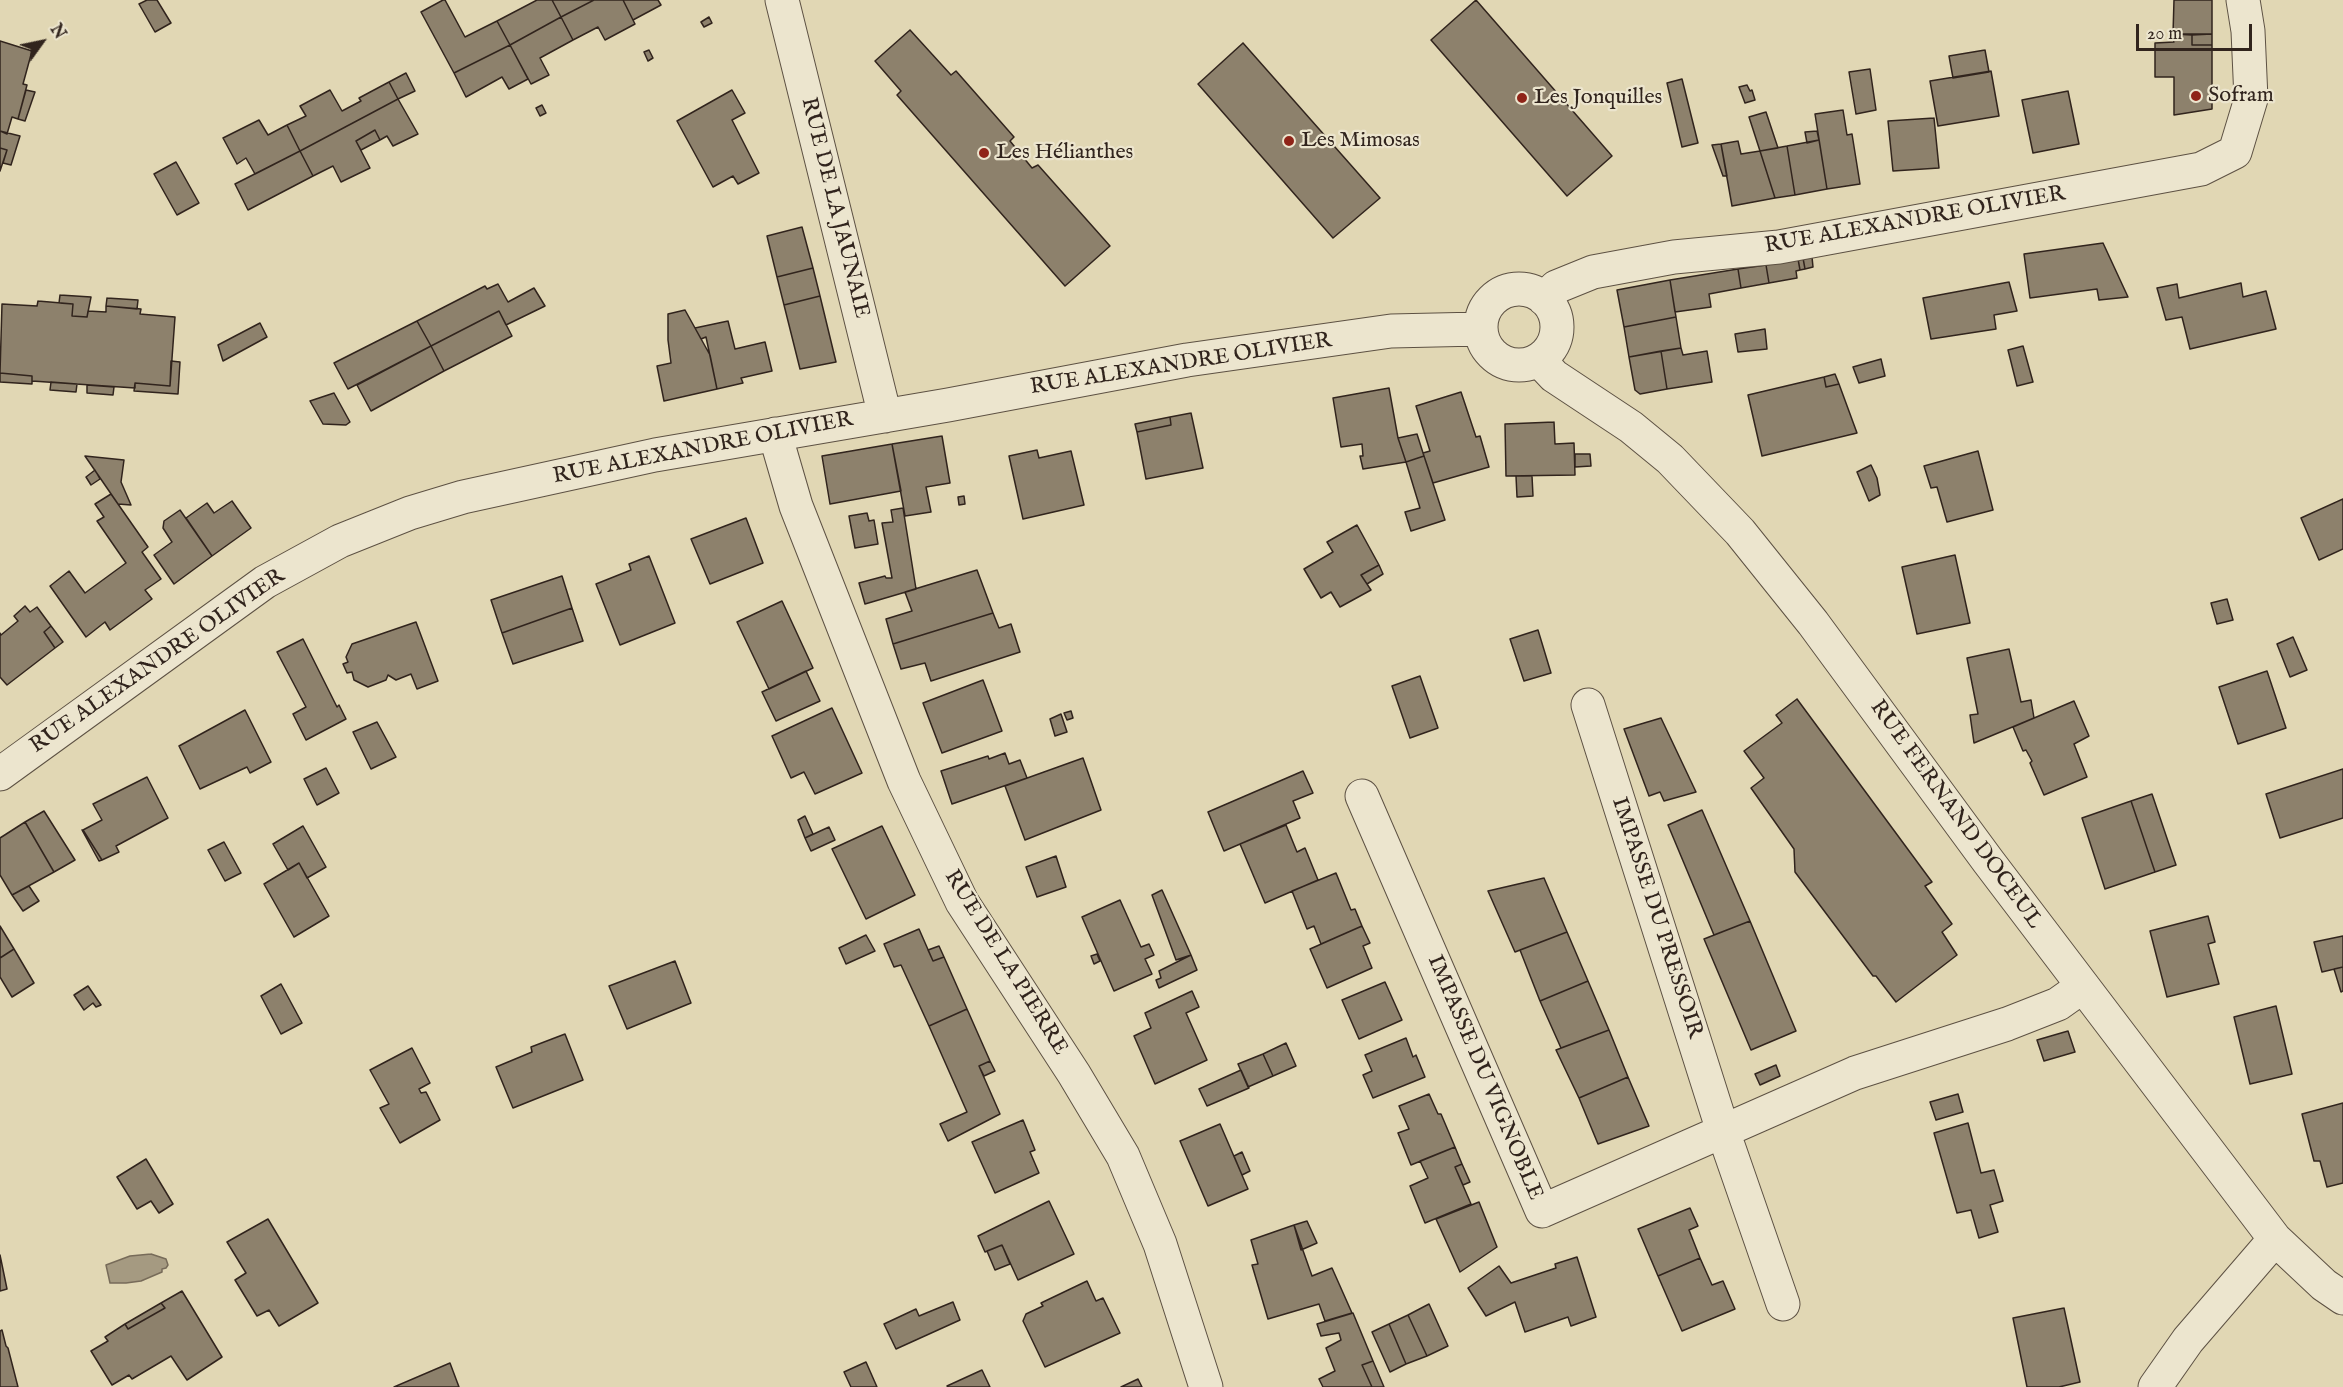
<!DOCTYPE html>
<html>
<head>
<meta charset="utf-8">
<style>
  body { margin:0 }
  #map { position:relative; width:2343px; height:1387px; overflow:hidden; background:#e1d7b4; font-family:"IM FELL English",serif }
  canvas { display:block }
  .north { position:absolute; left:12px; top:12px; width:60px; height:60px; -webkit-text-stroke:4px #ece5ce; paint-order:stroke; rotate:57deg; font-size:16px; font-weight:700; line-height:24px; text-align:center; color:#31241d }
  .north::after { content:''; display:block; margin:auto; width:21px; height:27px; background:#31241d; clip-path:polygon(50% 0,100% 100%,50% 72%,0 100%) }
  .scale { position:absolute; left:2136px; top:24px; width:116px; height:27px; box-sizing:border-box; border:3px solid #31241d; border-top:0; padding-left:8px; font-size:18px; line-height:21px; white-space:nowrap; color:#31241d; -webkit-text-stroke:4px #ece5ce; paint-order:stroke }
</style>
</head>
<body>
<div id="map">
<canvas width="2343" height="1387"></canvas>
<div class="north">N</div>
<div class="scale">20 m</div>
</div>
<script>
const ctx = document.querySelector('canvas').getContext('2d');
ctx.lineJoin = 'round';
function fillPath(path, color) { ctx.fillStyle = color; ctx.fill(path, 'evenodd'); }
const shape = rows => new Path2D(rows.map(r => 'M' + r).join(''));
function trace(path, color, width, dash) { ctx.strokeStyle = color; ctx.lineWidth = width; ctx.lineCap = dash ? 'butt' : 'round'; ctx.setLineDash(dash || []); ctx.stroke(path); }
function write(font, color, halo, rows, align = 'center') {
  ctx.font = font + ' "IM FELL English",serif'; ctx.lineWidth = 4.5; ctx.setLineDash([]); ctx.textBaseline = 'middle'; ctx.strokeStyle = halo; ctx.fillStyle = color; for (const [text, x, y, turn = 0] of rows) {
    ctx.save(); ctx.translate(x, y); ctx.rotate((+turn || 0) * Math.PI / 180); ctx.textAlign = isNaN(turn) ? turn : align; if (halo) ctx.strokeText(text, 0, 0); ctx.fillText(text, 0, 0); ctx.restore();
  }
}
const water = shape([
  [151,1254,166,1259,168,1265,166,1268,162,1269,162,1272,141,1281,126,1283,110,1283,106,1265,130,1256,151,1254]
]);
fillPath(water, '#a59a81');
trace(water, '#776b59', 1.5);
const building = shape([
  [147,0,157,0,171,23,155,32,139,4,147,0],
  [443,0,445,0,465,37,497,21,510,45,454,73,421,12,443,0],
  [537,0,552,0,561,17,510,45,497,21,537,0],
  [552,0,594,0,561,17,552,0],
  [594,0,623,0,635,24,605,40,598,27,573,40,561,17,594,0],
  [623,0,658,0,661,5,633,20,623,0],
  [1476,0,1612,156,1567,196,1431,40,1476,0],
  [2174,0,2212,0,2212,34,2173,34,2174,0],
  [561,17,573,40,540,58,549,75,531,84,510,45,561,17],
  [709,17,712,23,704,27,701,22,709,17],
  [910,30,951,75,956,71,1014,137,1010,141,1032,168,1038,165,1110,246,1065,286,897,95,901,91,875,61,910,30],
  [2173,34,2192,35,2192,45,2212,45,2212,109,2174,115,2174,77,2155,77,2155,43,2174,42,2173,34],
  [2212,34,2212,45,2192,45,2192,35,2212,34],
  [0,41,32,51,23,84,27,85,18,119,12,117,7,134,0,131,0,41],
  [1243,43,1380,198,1333,238,1198,84,1243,43],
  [510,45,528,79,509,89,502,77,466,97,454,73,510,45],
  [649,50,653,58,648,61,644,52,649,50],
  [1985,50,1989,72,1953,78,1949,56,1985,50],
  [1870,69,1876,110,1856,114,1849,72,1870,69],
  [1991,71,1999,116,1938,126,1930,81,1991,71],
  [406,73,415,91,398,99,389,82,406,73],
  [1682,79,1698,143,1682,147,1667,83,1682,79],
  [389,82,398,99,300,151,287,125,306,116,300,106,330,90,342,111,361,101,359,98,389,82],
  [1747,85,1750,91,1752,90,1755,100,1745,103,1739,87,1747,85],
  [26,90,35,92,25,121,18,119,26,90],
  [732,90,745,113,732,120,759,173,738,184,733,176,713,187,677,121,732,90],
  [2068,91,2079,144,2033,153,2022,100,2068,91],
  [398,99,418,134,393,146,387,136,380,140,375,130,356,141,370,168,341,182,333,166,313,176,300,151,398,99],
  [542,105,546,113,540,116,536,108,542,105],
  [1843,110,1847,135,1852,134,1860,184,1827,189,1815,114,1843,110],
  [1766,112,1778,148,1760,151,1749,117,1766,112],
  [1934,118,1939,168,1893,171,1888,121,1934,118],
  [259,120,268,135,287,125,300,151,255,174,246,158,237,164,223,138,259,120],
  [375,130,380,140,361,150,356,141,375,130],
  [0,131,20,136,11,165,3,163,7,150,0,148,0,131],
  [1817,131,1819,140,1807,143,1805,132,1817,131],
  [1819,140,1827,189,1795,195,1787,146,1819,140],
  [1738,141,1741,154,1760,151,1775,198,1732,206,1721,144,1738,141],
  [1721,144,1727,176,1723,176,1712,145,1721,144],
  [1787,146,1795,195,1775,198,1760,151,1787,146],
  [0,148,7,150,0,171,0,148],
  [300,151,313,176,248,210,235,184,300,151],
  [176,162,199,203,177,215,154,174,176,162],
  [802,227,813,268,777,277,767,236,802,227],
  [2103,243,2128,297,2099,300,2097,289,2030,298,2024,254,2103,243],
  [1812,257,1813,267,1805,269,1803,258,1812,257],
  [1803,258,1805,269,1800,270,1798,259,1803,258],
  [1798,259,1800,270,1796,271,1797,278,1769,283,1766,265,1798,259],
  [1766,265,1769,283,1741,288,1738,269,1766,265],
  [813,268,820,296,784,305,777,277,813,268],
  [1738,269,1741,288,1709,294,1711,307,1675,312,1670,280,1738,269],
  [1670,280,1676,317,1624,327,1617,290,1670,280],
  [2009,282,2017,311,1994,315,1996,329,1931,339,1923,298,2009,282],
  [2241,283,2243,297,2266,291,2276,329,2190,349,2182,317,2166,320,2157,288,2177,284,2179,298,2241,283],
  [498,284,508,302,534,288,545,306,506,325,499,311,431,346,417,321,485,286,487,289,498,284],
  [60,295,91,297,87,317,72,316,73,304,59,303,60,295],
  [820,296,836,362,800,369,784,305,820,296],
  [107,298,138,300,137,309,106,306,107,298],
  [38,301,73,304,72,316,87,317,88,311,106,312,106,306,141,309,140,314,175,317,170,386,135,383,135,388,32,381,32,376,0,373,2,304,37,306,38,301],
  [685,310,710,355,717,389,664,401,657,366,671,363,668,340,668,314,685,310],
  [499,311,512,336,444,371,431,346,499,311],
  [1676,317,1681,348,1629,357,1624,327,1676,317],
  [417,321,431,346,348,389,334,363,417,321],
  [728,321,735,349,765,342,772,371,741,378,743,383,717,389,706,337,701,339,695,328,728,321],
  [260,323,267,337,223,361,218,345,260,323],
  [1765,329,1767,349,1738,352,1735,334,1765,329],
  [431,346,444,371,371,411,357,385,431,346],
  [2023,346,2033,382,2017,386,2008,350,2023,346],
  [1681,348,1683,355,1707,351,1712,382,1667,389,1661,351,1681,348],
  [1661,351,1667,389,1640,394,1635,390,1629,357,1661,351],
  [1881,359,1885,376,1859,383,1853,367,1881,359],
  [171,361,180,362,178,394,134,391,135,383,170,386,171,361],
  [0,373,32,376,32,384,0,382,0,373],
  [1835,374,1839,384,1826,387,1824,377,1835,374],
  [1824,377,1826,387,1839,384,1857,433,1762,456,1748,395,1824,377],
  [51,382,77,384,76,392,50,390,51,382],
  [87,385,114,387,113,395,87,393,87,385],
  [1389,388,1398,438,1406,462,1363,469,1360,456,1363,456,1362,444,1341,447,1333,398,1389,388],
  [1461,392,1476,437,1480,436,1489,467,1433,483,1423,453,1430,451,1416,406,1461,392],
  [334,393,350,422,346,425,323,424,310,401,334,393],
  [1191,413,1203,468,1146,479,1137,432,1171,425,1170,417,1191,413],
  [1170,417,1171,425,1137,432,1135,424,1170,417],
  [1554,422,1555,444,1574,443,1575,475,1506,476,1505,424,1554,422],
  [1417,434,1424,456,1406,462,1398,438,1417,434],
  [942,436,950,483,926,487,931,512,905,516,892,444,942,436],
  [892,444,901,491,830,504,822,456,892,444],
  [1037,450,1039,458,1071,451,1084,505,1023,519,1009,456,1037,450],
  [1978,451,1993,510,1947,522,1937,487,1931,488,1924,466,1978,451],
  [1575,454,1590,454,1591,466,1575,467,1575,454],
  [85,456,124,460,121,482,131,505,118,504,85,456],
  [1424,456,1445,520,1411,531,1405,512,1420,508,1406,462,1424,456],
  [1871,465,1877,478,1880,495,1869,501,1857,472,1871,465],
  [95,470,100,479,91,485,86,477,95,470],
  [1516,476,1532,476,1533,496,1517,497,1516,476],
  [111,494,148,547,142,552,161,579,145,590,152,599,110,630,105,622,86,637,50,586,69,571,85,593,126,563,97,521,104,517,95,504,111,494],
  [964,496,965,504,959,505,958,497,964,496],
  [2343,499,2343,549,2319,560,2301,518,2343,499],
  [232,501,251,528,212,556,186,518,207,503,214,513,232,501],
  [903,508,916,589,865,604,859,583,885,576,886,578,892,578,882,523,893,522,891,510,903,508],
  [180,510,212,556,174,584,154,555,172,542,163,528,164,521,180,510],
  [867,513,869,521,874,520,878,544,855,548,849,516,867,513],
  [746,518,763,563,710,584,691,539,746,518],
  [1357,525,1379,565,1361,575,1371,590,1340,607,1331,592,1321,598,1304,569,1333,552,1327,542,1357,525],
  [1955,555,1970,623,1917,634,1902,567,1955,555],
  [649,556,675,623,620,645,596,584,631,570,629,564,649,556],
  [1379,565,1383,574,1367,584,1361,575,1379,565],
  [977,570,993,613,893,644,886,619,912,611,905,592,977,570],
  [562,576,572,608,502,633,491,600,562,576],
  [2227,599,2233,620,2217,624,2211,603,2227,599],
  [782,601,813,668,769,689,737,622,782,601],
  [25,606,30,612,37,607,51,626,44,632,55,648,7,685,0,677,0,633,1,635,18,621,14,616,25,606],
  [572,608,583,641,513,664,502,633,572,608],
  [993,613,999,628,1011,624,1020,652,931,681,925,663,901,669,893,644,993,613],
  [416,622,438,681,417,689,411,674,396,680,388,675,386,680,368,687,354,680,352,672,347,673,343,664,348,662,346,657,352,644,416,622],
  [51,626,63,642,55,648,44,632,51,626],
  [1538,630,1551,673,1524,681,1510,639,1538,630],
  [2293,637,2307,670,2290,677,2277,644,2293,637],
  [303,639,337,707,339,705,346,719,306,740,293,714,306,707,277,652,303,639],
  [2009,649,2021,702,2031,700,2034,718,1974,743,1970,715,1978,714,1967,658,2009,649],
  [806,671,820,701,776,721,762,692,806,671],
  [2267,671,2286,728,2238,744,2219,687,2267,671],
  [1420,676,1438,728,1410,738,1392,686,1420,676],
  [983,680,1002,731,942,753,923,703,983,680],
  [1797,699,1932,882,1925,886,1952,924,1942,932,1957,955,1896,1002,1876,976,1873,976,1795,872,1794,849,1751,788,1764,778,1744,751,1782,723,1776,715,1797,699],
  [2074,701,2089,736,2074,744,2087,777,2044,795,2030,763,2032,761,2026,750,2023,751,2013,727,2074,701],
  [832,708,862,773,815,794,804,772,791,778,772,736,832,708],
  [245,710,271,762,250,773,247,767,200,789,179,746,245,710],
  [1071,711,1073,718,1067,720,1064,713,1071,711],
  [1061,714,1067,732,1055,736,1050,719,1061,714],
  [1661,718,1696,792,1664,801,1660,792,1649,796,1624,729,1661,718],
  [377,722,396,757,371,769,353,732,377,722],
  [1005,753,1009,764,1020,760,1027,778,952,804,941,771,988,756,989,759,1005,753],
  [1083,758,1101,810,1025,840,1005,786,1083,758],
  [326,768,339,793,317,805,304,779,326,768],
  [2343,769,2343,818,2280,838,2266,794,2343,769],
  [1303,771,1313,793,1293,801,1300,818,1224,851,1208,812,1303,771],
  [147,777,168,818,116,846,119,852,102,860,83,830,102,820,93,804,147,777],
  [2152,794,2176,865,2155,872,2131,801,2152,794],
  [2131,801,2155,872,2105,889,2082,818,2131,801],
  [1702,810,1750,921,1714,935,1668,825,1702,810],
  [44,811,75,860,54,872,25,822,44,811],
  [805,816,813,834,805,838,798,820,805,816],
  [25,822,54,872,12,895,0,875,0,838,25,822],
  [1286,825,1297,852,1305,848,1318,880,1265,903,1240,844,1286,825],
  [303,826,326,867,307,878,299,863,288,870,273,844,303,826],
  [882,826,915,895,866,919,832,849,882,826],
  [829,827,835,840,811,851,805,838,829,827],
  [82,830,83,830,102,860,99,861,82,830],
  [224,842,241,873,225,881,208,850,224,842],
  [1056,856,1066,887,1037,897,1026,867,1056,856],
  [299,863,329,916,294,937,264,884,299,863],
  [1336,873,1351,910,1355,909,1362,926,1321,944,1314,926,1307,929,1292,891,1336,873],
  [1544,878,1567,932,1515,952,1488,891,1544,878],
  [29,886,39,901,23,911,12,895,29,886],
  [1162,890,1191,955,1176,960,1152,895,1162,890],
  [1120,900,1141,947,1149,944,1154,955,1145,959,1152,974,1114,991,1082,917,1120,900],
  [2208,916,2215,942,2208,944,2219,984,2167,997,2150,931,2208,916],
  [1750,921,1796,1031,1751,1050,1704,939,1750,921],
  [0,926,14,949,0,958,0,926],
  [1362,926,1370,943,1363,946,1372,968,1327,988,1310,949,1362,926],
  [919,929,933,961,944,957,967,1009,929,1026,901,965,894,967,884,944,919,929],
  [1567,932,1588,981,1540,1001,1520,950,1567,932],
  [866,935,875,951,846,964,839,948,866,935],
  [2343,936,2343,967,2322,972,2314,942,2343,936],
  [939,946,944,957,933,961,928,950,939,946],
  [14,949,34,983,12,997,0,977,0,958,14,949],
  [1097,954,1100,961,1094,964,1091,956,1097,954],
  [1191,955,1197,970,1159,988,1156,980,1161,978,1159,971,1191,955],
  [675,961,691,1003,627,1029,609,986,675,961],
  [2343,967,2343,991,2341,992,2334,969,2343,967],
  [1588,981,1609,1030,1561,1048,1540,1001,1588,981],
  [1385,982,1402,1020,1359,1039,1342,1000,1385,982],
  [281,984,302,1023,281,1034,261,996,281,984],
  [88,986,101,1005,96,1007,93,1003,84,1010,74,995,88,986],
  [1192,991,1199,1007,1186,1013,1207,1060,1155,1084,1134,1036,1151,1028,1145,1013,1192,991],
  [2276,1006,2292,1074,2250,1084,2234,1017,2276,1006],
  [967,1009,990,1061,979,1066,1000,1114,948,1141,940,1124,967,1112,929,1026,967,1009],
  [1609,1030,1628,1077,1579,1098,1556,1050,1609,1030],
  [2068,1031,2075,1052,2044,1061,2037,1040,2068,1031],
  [565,1034,583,1080,513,1108,496,1067,532,1052,531,1047,565,1034],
  [1406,1038,1413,1057,1416,1055,1425,1077,1373,1098,1363,1075,1372,1071,1365,1055,1406,1038],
  [1286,1043,1296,1066,1273,1076,1263,1054,1286,1043],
  [412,1048,430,1083,419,1089,421,1093,426,1092,440,1120,400,1143,380,1108,389,1104,370,1070,412,1048],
  [1263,1054,1273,1076,1248,1087,1238,1064,1263,1054],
  [990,1061,995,1071,984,1076,979,1066,990,1061],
  [1776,1065,1780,1076,1760,1085,1755,1074,1776,1065],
  [1241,1070,1249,1088,1207,1106,1199,1089,1241,1070],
  [1628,1077,1649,1126,1598,1144,1579,1098,1628,1077],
  [1429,1094,1438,1114,1441,1114,1455,1147,1411,1165,1398,1133,1409,1129,1399,1106,1429,1094],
  [1958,1094,1963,1112,1936,1120,1930,1102,1958,1094],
  [2343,1103,2343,1183,2327,1187,2320,1161,2314,1161,2302,1114,2343,1103],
  [1023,1120,1035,1150,1030,1152,1039,1173,995,1193,972,1142,1023,1120],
  [1968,1123,1981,1173,1994,1170,2003,1201,1990,1205,1998,1232,1979,1238,1971,1210,1957,1213,1934,1133,1968,1123],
  [1220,1124,1248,1189,1208,1206,1180,1141,1220,1124],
  [1455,1147,1462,1164,1455,1167,1471,1204,1425,1223,1410,1186,1428,1178,1420,1161,1455,1147],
  [1242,1152,1250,1171,1242,1175,1234,1156,1242,1152],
  [146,1159,173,1204,159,1213,151,1201,137,1209,117,1177,146,1159],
  [1462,1164,1470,1182,1463,1185,1455,1167,1462,1164],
  [1049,1201,1074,1254,1018,1280,1002,1245,985,1252,978,1236,1049,1201],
  [1479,1202,1497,1247,1460,1272,1436,1219,1479,1202],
  [1690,1208,1698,1226,1689,1230,1700,1258,1658,1276,1638,1229,1690,1208],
  [268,1219,318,1303,279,1326,269,1310,257,1316,235,1280,246,1273,227,1242,268,1219],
  [1307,1221,1317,1243,1301,1250,1294,1225,1307,1221],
  [1294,1225,1312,1276,1332,1268,1352,1313,1325,1321,1319,1304,1268,1319,1252,1265,1258,1264,1251,1240,1294,1225],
  [1002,1245,1010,1264,995,1270,987,1251,1002,1245],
  [0,1255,7,1289,0,1291,0,1255],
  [1577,1257,1596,1317,1571,1326,1568,1317,1525,1332,1515,1302,1486,1316,1468,1288,1499,1266,1511,1283,1556,1268,1555,1264,1577,1257],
  [1700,1258,1712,1285,1723,1281,1735,1309,1682,1331,1658,1276,1700,1258],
  [1087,1281,1096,1301,1103,1298,1120,1333,1045,1367,1023,1321,1026,1314,1043,1306,1041,1303,1087,1281],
  [182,1291,222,1357,187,1380,171,1356,132,1379,129,1375,112,1385,91,1351,108,1341,105,1337,125,1324,128,1329,165,1308,161,1303,182,1291],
  [953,1302,960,1320,896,1349,884,1324,916,1309,919,1316,953,1302],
  [161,1303,165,1308,128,1329,125,1324,161,1303],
  [1429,1304,1448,1346,1427,1356,1408,1315,1429,1304],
  [2064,1308,2080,1382,2059,1387,2027,1387,2013,1318,2064,1308],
  [1353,1313,1373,1361,1362,1365,1372,1387,1323,1387,1319,1379,1335,1371,1326,1348,1341,1340,1339,1333,1321,1336,1317,1324,1353,1313],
  [1408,1315,1427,1356,1406,1364,1389,1324,1408,1315],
  [1389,1324,1406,1364,1390,1372,1372,1332,1389,1324],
  [2,1330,6,1346,8,1348,18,1387,0,1387,0,1331,2,1330],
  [1373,1361,1384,1387,1372,1387,1362,1365,1373,1361],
  [866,1362,877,1387,851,1387,844,1372,866,1362],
  [450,1363,459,1387,394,1387,450,1363],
  [982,1370,990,1387,948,1387,947,1386,982,1370],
  [1138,1379,1142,1387,1121,1387,1138,1379]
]);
fillPath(building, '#8d816c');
trace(building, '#31241d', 1.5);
const minor = shape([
  [782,0,885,416],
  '1481 327a38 38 0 1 1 76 0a38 38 0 1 1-76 0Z',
  [1544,299,1556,287,1593,272,1674,257,1779,247,2201,169,2235,152,2251,99,2248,31,2243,0],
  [1539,360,1554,376,1631,427,1670,459,1740,532,1813,623,1988,861,2275,1239,2324,1285,2343,1298],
  [775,434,796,506,904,781,962,902,1074,1074,1123,1156,1160,1244,1206,1387],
  [1588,705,1723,1131,1783,1304],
  [0,774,265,582,340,541,410,513,463,497,655,455,948,405,1187,360,1391,331,1480,329],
  [1362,796,1542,1211,1855,1073,2007,1024,2058,1004,2082,987],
  [2155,1387,2188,1340,2275,1239]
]);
trace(minor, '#5d5143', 35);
trace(minor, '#ece5ce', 33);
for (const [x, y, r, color] of [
  [2196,96,6,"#8f2418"],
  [1522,98,6,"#8f2418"],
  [1289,141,6,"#8f2418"],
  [984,153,6,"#8f2418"]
]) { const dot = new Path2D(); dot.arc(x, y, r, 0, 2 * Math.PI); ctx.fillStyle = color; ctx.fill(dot); trace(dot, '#ece5ce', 2); }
write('22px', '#31241d', '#ece5ce', [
  ["Sofram",2208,96],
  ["Les Jonquilles",1534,98],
  ["Les Mimosas",1301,141],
  ["Les Hélianthes",996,153]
], 'left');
write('22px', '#31241d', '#ece5ce', [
  ["RUE DE LA JAUNAIE",834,208,76],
  ["RUE ALEXANDRE OLIVIER",1915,221,-10],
  ["RUE ALEXANDRE OLIVIER",1181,365,-9],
  ["RUE ALEXANDRE OLIVIER",703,449,-11],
  ["RUE ALEXANDRE OLIVIER",158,662,-35],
  ["RUE FERNAND DOCEUL",1955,815,54],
  ["IMPASSE DU PRESSOIR",1656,918,72],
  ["RUE DE LA PIERRE",1005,963,58],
  ["IMPASSE DU VIGNOBLE",1484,1078,67]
]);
</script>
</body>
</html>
